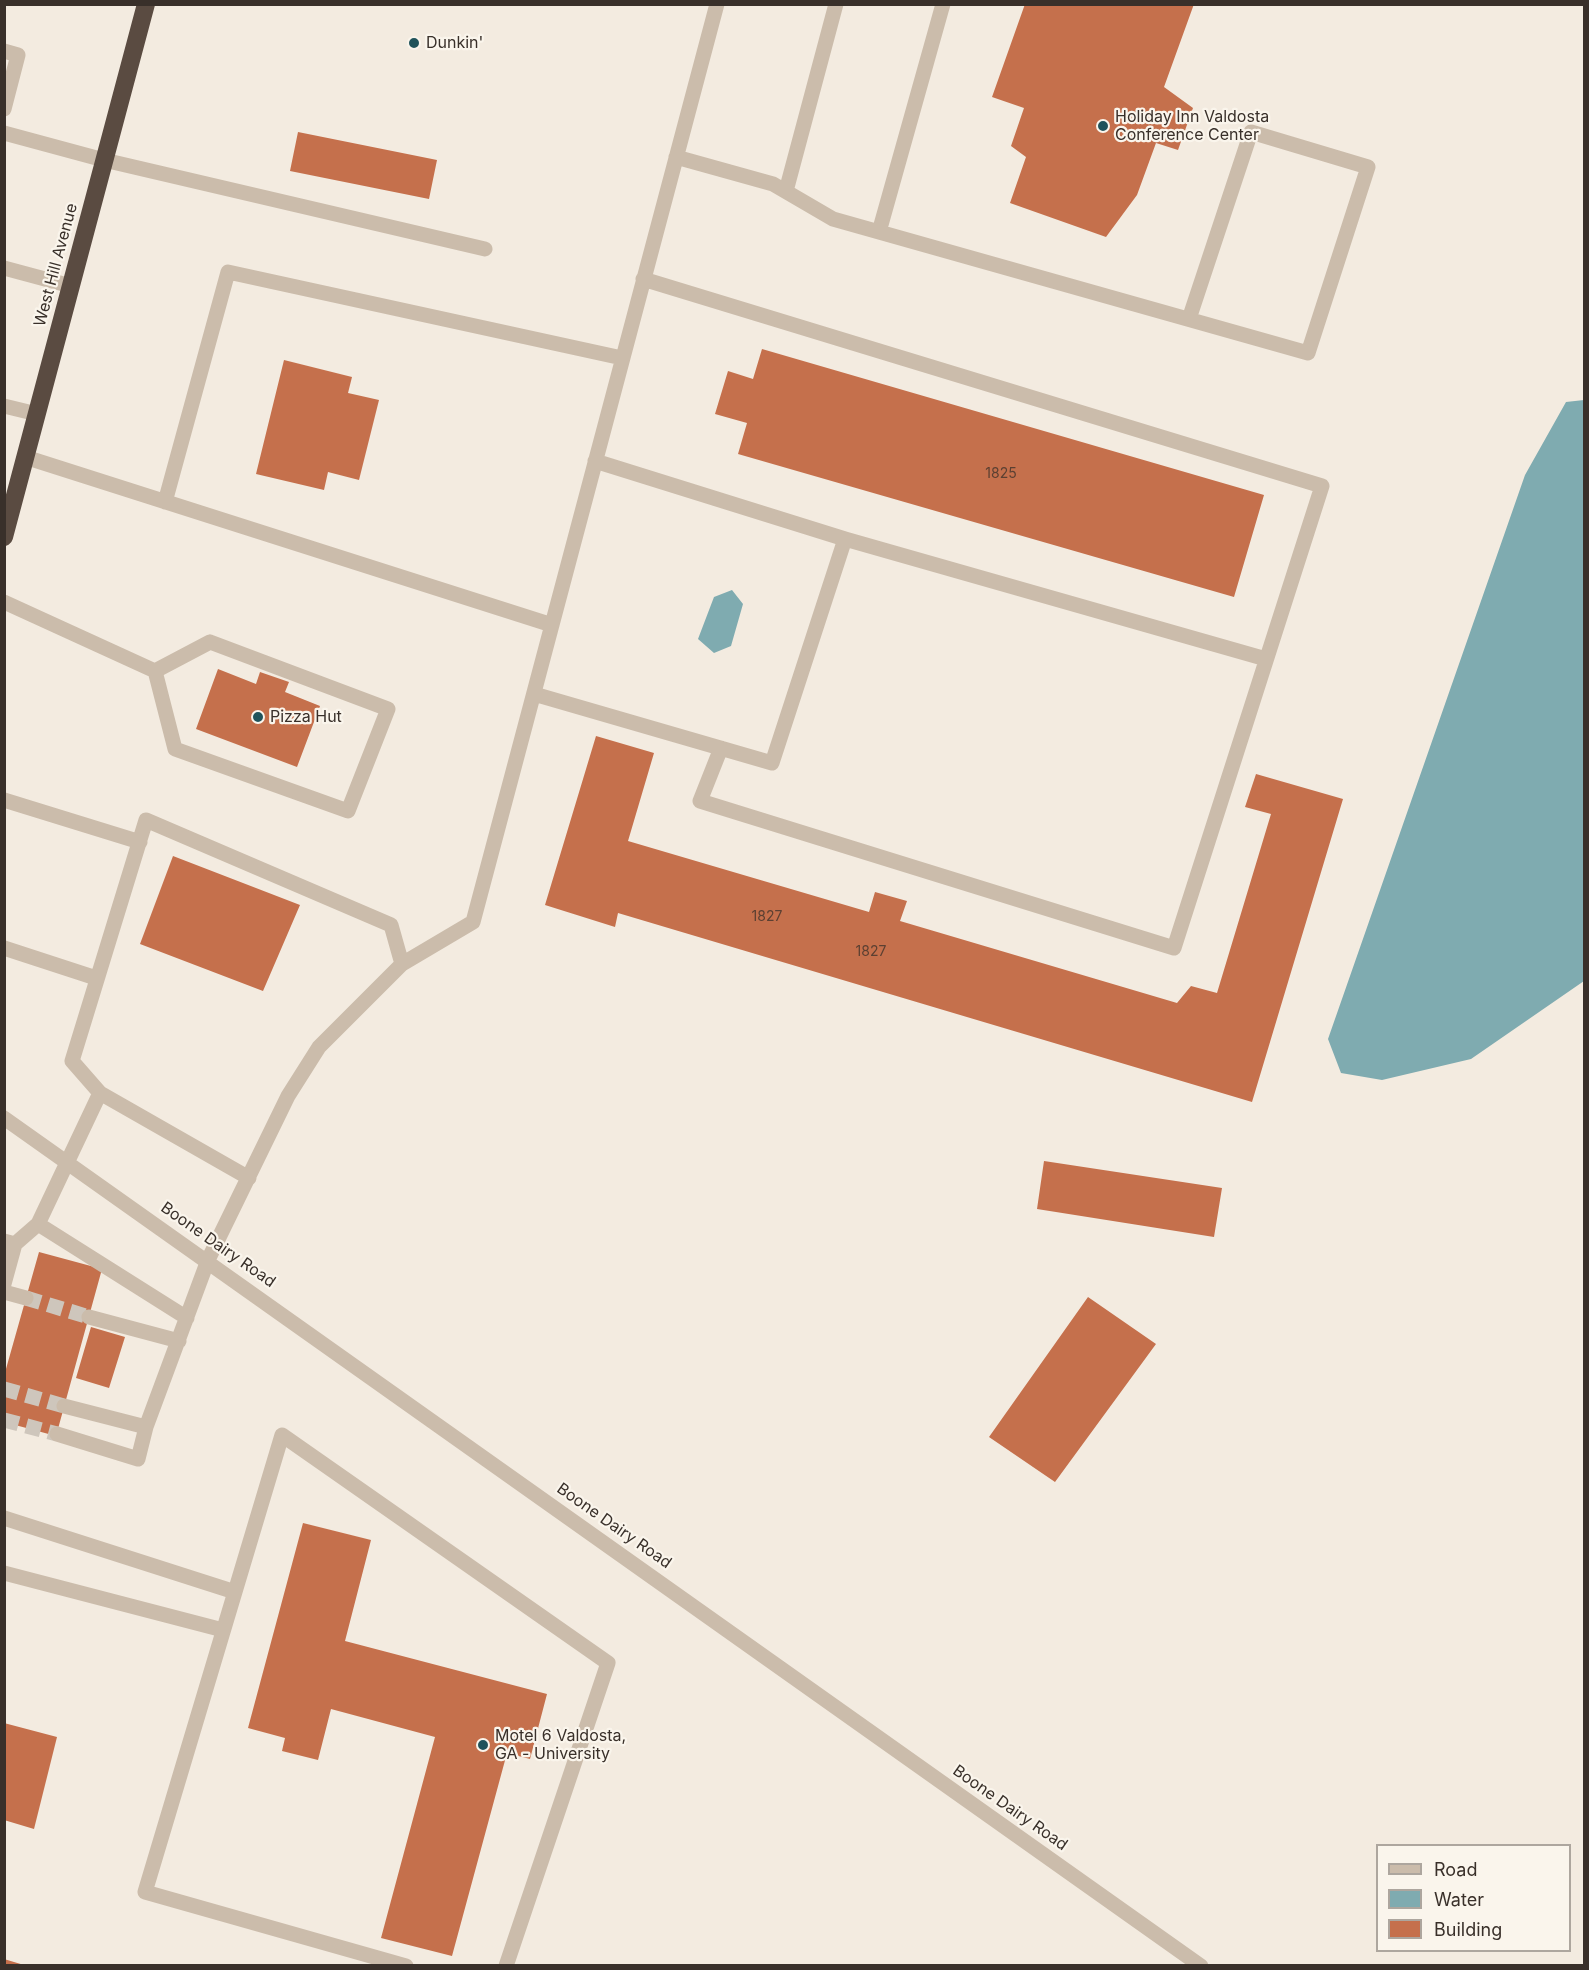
<!DOCTYPE html>
<html>
<head>
<meta charset="utf-8">
<style>
  body { margin:0 }
  #map { position:relative; width:1589px; height:1970px; overflow:hidden; background:#f3ebe0; font-family:Inter,sans-serif }
  canvas { display:block }
  .frame { position:absolute; inset:0; border:6px solid #39302a; pointer-events:none }
  .legend { position:absolute; left:1376px; top:1844px; width:195px; height:108px; box-sizing:border-box; background:#faf5ec; border:2px solid #ada69e; margin:0; padding:8px 10px; list-style:none; font-size:18px; color:#39302a }
  .legend li { display:flex; align-items:center; gap:12px; height:30px }
  .legend b { width:30px; border:2px solid #ada69e }
</style>
</head>
<body>
<div id="map">
<canvas width="1589" height="1970"></canvas>
<div class="frame"></div>
<ul class="legend">
<li><b style="height:8px;background:#cbbcab"></b>Road</li>
<li><b style="height:16px;background:#7fabb0"></b>Water</li>
<li><b style="height:16px;background:#c5704c"></b>Building</li>
</ul>
</div>
<script>
const ctx = document.querySelector('canvas').getContext('2d');
ctx.lineJoin = 'round';
function fillPath(path, color) { ctx.fillStyle = color; ctx.fill(path, 'evenodd'); }
const shape = rows => new Path2D(rows.map(r => 'M' + r).join(''));
function trace(path, color, width, dash) { ctx.strokeStyle = color; ctx.lineWidth = width; ctx.lineCap = dash ? 'butt' : 'round'; ctx.setLineDash(dash || []); ctx.stroke(path); }
function write(font, color, halo, rows, align = 'center') {
  ctx.font = font + ' Inter,sans-serif'; ctx.lineWidth = 4.5; ctx.setLineDash([]); ctx.textBaseline = 'middle'; ctx.strokeStyle = halo; ctx.fillStyle = color; for (const [text, x, y, turn = 0] of rows) {
    ctx.save(); ctx.translate(x, y); ctx.rotate((+turn || 0) * Math.PI / 180); ctx.textAlign = isNaN(turn) ? turn : align; if (halo) ctx.strokeText(text, 0, 0); ctx.fillText(text, 0, 0); ctx.restore();
  }
}
fillPath(shape([
  [1584,400,1584,981,1471,1059,1382,1080,1341,1073,1328,1039,1525,475,1566,402],
  [732,590,743,604,731,646,714,653,698,639,714,597]
]), '#7fabb0');
fillPath(shape([
  [1025,4,1194,4,1164,87,1193,108,1178,150,1156,143,1137,195,1106,237,1010,203,1026,157,1011,146,1024,108,992,97],
  [298,132,437,160,429,199,290,171],
  [762,349,1264,495,1234,597,738,454,747,423,715,414,728,371,753,379],
  [284,360,352,377,348,393,379,400,359,480,328,472,324,490,256,474],
  [218,669,256,684,260,672,289,682,285,692,320,706,297,767,196,729],
  [596,736,654,753,628,841,869,912,875,892,907,901,900,921,1177,1003,1191,986,1217,993,1271,814,1245,807,1256,774,1343,799,1252,1102,618,913,615,927,545,905],
  [173,856,300,905,263,991,140,944],
  [1044,1161,1222,1188,1214,1237,1037,1209],
  [39,1252,102,1269,56,1436,4,1422,4,1376],
  [1088,1297,1156,1344,1055,1482,989,1437],
  [91,1327,125,1337,109,1388,76,1378],
  [303,1523,371,1540,345,1641,547,1694,530,1759,507,1753,452,1956,381,1938,435,1737,331,1709,318,1760,282,1751,285,1738,248,1728],
  [4,1723,57,1737,34,1829,4,1820],
  [4,1959,24,1965,24,1966,4,1966]
]), '#c5704c');
trace(shape([
  [26,1298,89,1317],
  [4,1389,64,1406],
  [4,1420,57,1434]
]), '#cec6bc', 15, [15, 8]);
trace(shape([
  [4,51,18,55,4,109],
  [4,133,104,160,485,249],
  [676,157,773,184,833,219,1308,353,1368,167,1251,132,1189,319],
  [786,191,836,4],
  [879,232,943,4],
  [4,268,71,286],
  [643,279,1322,486,1174,948,700,801,721,748],
  [4,406,37,414],
  [25,457,552,625],
  [165,502,228,272,622,358],
  [845,539,1266,659],
  [4,602,155,671],
  [210,642,388,709,348,811,175,749,155,671,210,642],
  [534,694,772,763,845,539,595,461],
  [4,800,140,842],
  [4,948,96,978],
  [100,1093,249,1178],
  [4,1118,1201,1966],
  [38,1224,187,1318],
  [4,1241,15,1244,4,1284],
  [15,1244,38,1224,100,1093,72,1061,146,820,391,925,402,964],
  [4,1292,26,1298],
  [89,1317,179,1341],
  [64,1406,146,1427,208,1260,288,1096,319,1047,402,964,473,922,717,4],
  [57,1434,138,1459,146,1427],
  [4,1518,235,1592],
  [4,1573,223,1630],
  [406,1966,145,1892,282,1435,608,1663,506,1966]
]), '#cbbcab', 15);
trace(shape([
  [4,537,146,4]
]), '#5a4b41', 18);
for (const [x, y, r, color] of [
  [414,43,6,"#20535b"],
  [1103,126,6,"#20535b"],
  [258,717,6,"#20535b"],
  [483,1745,6,"#20535b"]
]) { const dot = new Path2D(); dot.arc(x, y, r, 0, 2 * Math.PI); ctx.fillStyle = color; ctx.fill(dot); trace(dot, '#faf5ec', 2); }
write('14px', '#5c4032', null, [
  ["1825",1001,474],
  ["1827",767,917],
  ["1827",871,952]
]);
write('16px', '#39302a', '#faf5ec', [
  ["Dunkin'",426,43],
  ["Holiday Inn Valdosta",1115,117],
  ["Conference Center",1115,135],
  ["Pizza Hut",270,717],
  ["Motel 6 Valdosta,",495,1736],
  ["GA - University",495,1754]
], 'left');
write('16px', '#39302a', '#faf5ec', [
  ["West Hill Avenue",56,265,-75],
  ["Boone Dairy Road",218,1245,35],
  ["Boone Dairy Road",614,1526,35],
  ["Boone Dairy Road",1010,1808,35]
]);
</script>
</body>
</html>
